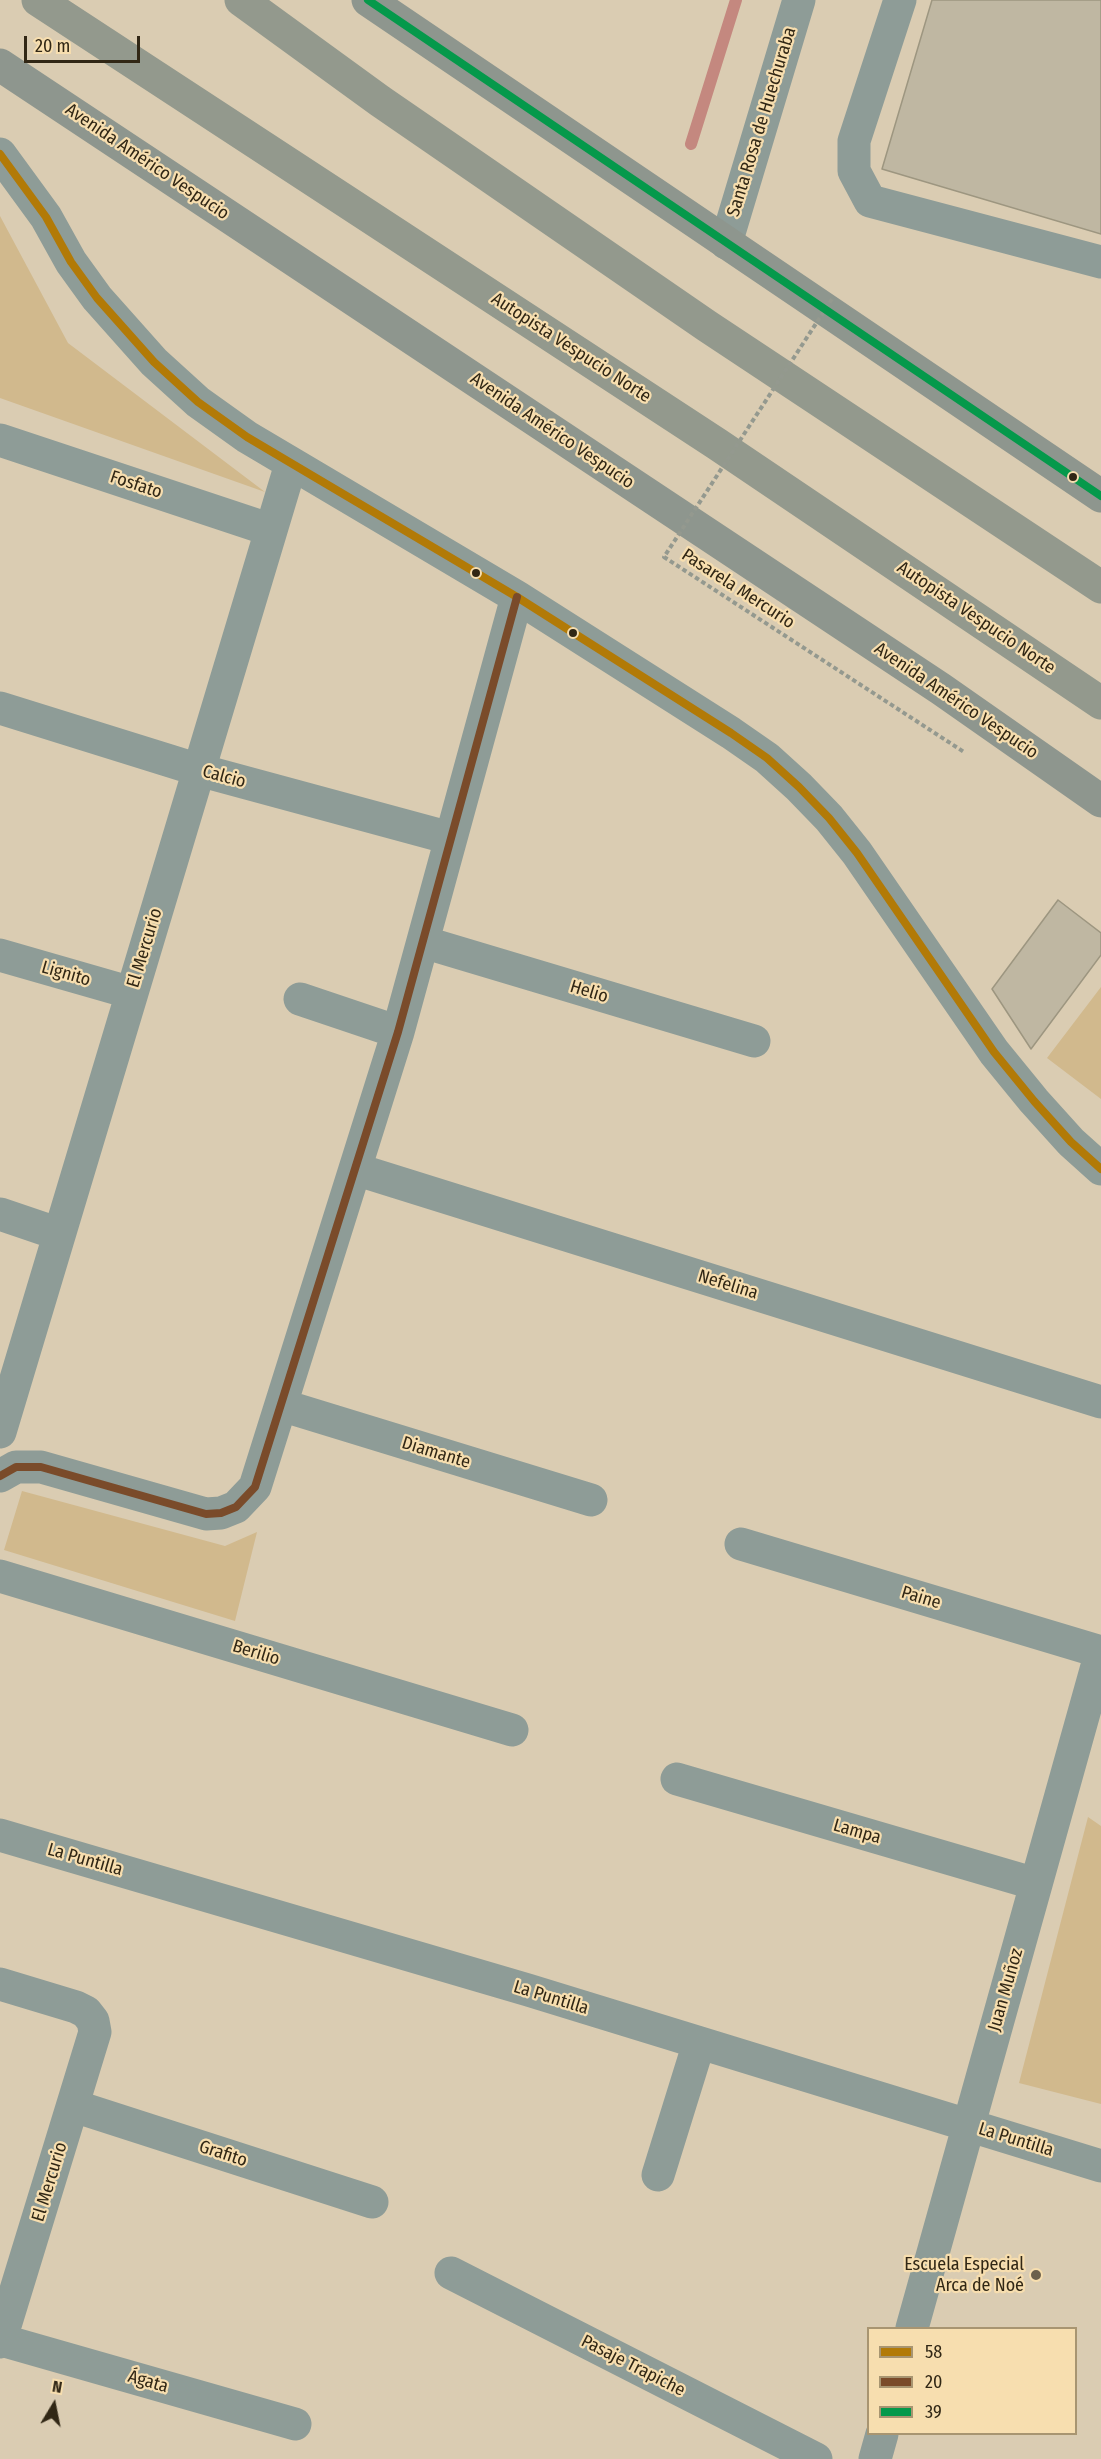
<!DOCTYPE html>
<html>
<head>
<meta charset="utf-8">
<style>
  body { margin:0 }
  #map { position:relative; width:1101px; height:2459px; overflow:hidden; background:#daccb2; font-family:"Fira Sans Condensed",sans-serif }
  canvas { display:block }
  .legend { position:absolute; left:867px; top:2327px; width:210px; height:108px; box-sizing:border-box; background:#f7deaf; border:2px solid #a89571; margin:0; padding:8px 10px; list-style:none; font-size:18px; color:#312715 }
  .legend li { display:flex; align-items:center; gap:12px; height:30px }
  .legend b { width:30px; border:2px solid #a89571 }
  .north { position:absolute; left:24px; top:2375px; width:60px; height:60px; -webkit-text-stroke:4px #f7deaf; paint-order:stroke; rotate:10deg; font-size:16px; font-weight:700; line-height:24px; text-align:center; color:#312715 }
  .north::after { content:''; display:block; margin:auto; width:21px; height:27px; background:#312715; clip-path:polygon(50% 0,100% 100%,50% 72%,0 100%) }
  .scale { position:absolute; left:24px; top:36px; width:116px; height:27px; box-sizing:border-box; border:3px solid #312715; border-top:0; padding-left:8px; font-size:18px; line-height:21px; white-space:nowrap; color:#312715; -webkit-text-stroke:4px #f7deaf; paint-order:stroke }
</style>
</head>
<body>
<div id="map">
<canvas width="1101" height="2459"></canvas>
<ul class="legend">
<li><b style="height:8px;background:#b27a07"></b>58</li>
<li><b style="height:8px;background:#7a4b2a"></b>20</li>
<li><b style="height:8px;background:#05994b"></b>39</li>
</ul>
<div class="north">N</div>
<div class="scale">20 m</div>
</div>
<script>
const ctx = document.querySelector('canvas').getContext('2d');
ctx.lineJoin = 'round';
function fillPath(path, color) { ctx.fillStyle = color; ctx.fill(path, 'evenodd'); }
const shape = rows => new Path2D(rows.map(r => 'M' + r).join(''));
function trace(path, color, width, dash) { ctx.strokeStyle = color; ctx.lineWidth = width; ctx.lineCap = dash ? 'butt' : 'round'; ctx.setLineDash(dash || []); ctx.stroke(path); }
function write(font, color, halo, rows, align = 'center') {
  ctx.font = font + ' "Fira Sans Condensed",sans-serif'; ctx.lineWidth = 4.5; ctx.setLineDash([]); ctx.textBaseline = 'middle'; ctx.strokeStyle = halo; ctx.fillStyle = color; for (const [text, x, y, turn = 0] of rows) {
    ctx.save(); ctx.translate(x, y); ctx.rotate((+turn || 0) * Math.PI / 180); ctx.textAlign = isNaN(turn) ? turn : align; if (halo) ctx.strokeText(text, 0, 0); ctx.fillText(text, 0, 0); ctx.restore();
  }
}
fillPath(shape([
  [0,216,68,343,265,492,0,398],
  [1101,987,1101,1099,1047,1058],
  [22,1491,225,1546,257,1532,235,1621,4,1550],
  [1088,1817,1101,1826,1101,2104,1019,2083]
]), '#d1b98d');
trace(shape([
  [691,144,736,0]
]), '#c4887f', 12);
const building = shape([
  [932,0,1101,0,1101,234,882,169,932,0],
  [1058,900,1101,933,1101,955,1031,1049,992,989,1058,900]
]);
fillPath(building, '#bfb7a2');
trace(building, '#9d9680', 1.5);
trace(shape([
  [900,0,854,141,854,171,870,201,1101,262],
  [0,154,46,217,71,262,97,298,154,362,198,402,247,437,517,597,731,733,767,758,799,787,829,818,857,853,994,1052,1034,1101,1071,1142,1101,1169],
  [726,243,799,0],
  [0,440,271,530],
  [0,708,199,770,450,838],
  [423,942,754,1041],
  [0,955,132,993],
  [300,999,398,1032],
  [355,1169,1101,1402],
  [0,1214,59,1234],
  [281,1405,591,1500],
  [0,1432,291,464],
  [0,1476,16,1467,41,1467,206,1514,221,1513,236,1507,255,1487,398,1032,517,597],
  [741,1544,1101,1652],
  [0,1576,512,1730],
  [677,1779,1036,1884],
  [0,1835,528,1990,1101,2166],
  [0,1984,76,2007,86,2012,93,2021,95,2032,0,2342],
  [74,2106,372,2202],
  [658,2175,699,2043],
  [451,2273,816,2459],
  [912,2328,1101,1652],
  [1,2340,295,2424],
  [875,2459,882,2434]
]), '#8e9c97', 33);
trace(shape([
  [368,0,1101,496],
  [0,65,941,689,1101,801]
]), '#8e968e', 33);
trace(shape([
  [38,0,717,444,1101,703],
  [241,0,380,101,707,326,1101,587]
]), '#93998d', 33);
trace(shape([
  [832,299,664,557,964,752]
]), '#94998f', 4, [4.5, 3]);
trace(shape([
  [0,154,46,217,71,262,97,298,154,362,198,402,247,437,517,597,731,733,767,758,799,787,829,818,857,853,994,1052,1034,1101,1071,1142,1101,1169]
]), '#b27a07', 8);
trace(shape([
  [0,1476,16,1467,41,1467,206,1514,221,1513,236,1507,255,1487,398,1032,517,597]
]), '#7a4b2a', 8);
trace(shape([
  [368,0,1101,496]
]), '#05994b', 8);
for (const [x, y, r, color] of [
  [1073,477,5,"#312715"],
  [476,573,5,"#312715"],
  [573,633,5,"#312715"],
  [1036,2275,6,"#6c614c"]
]) { const dot = new Path2D(); dot.arc(x, y, r, 0, 2 * Math.PI); ctx.fillStyle = color; ctx.fill(dot); trace(dot, '#f7deaf', 2); }
write('18px', '#312715', '#f7deaf', [
  ["Santa Rosa de Huechuraba",762,122,-73],
  ["Avenida Américo Vespucio",147,162,34],
  ["Autopista Vespucio Norte",571,348,33],
  ["Avenida Américo Vespucio",552,431,34],
  ["Fosfato",136,485,18],
  ["Pasarela Mercurio",738,589,33],
  ["Autopista Vespucio Norte",976,618,34],
  ["Avenida Américo Vespucio",956,701,34],
  ["Calcio",224,777,15],
  ["El Mercurio",145,948,-73],
  ["Lignito",66,974,16],
  ["Helio",589,992,17],
  ["Nefelina",728,1285,17],
  ["Diamante",436,1453,17],
  ["Paine",921,1598,17],
  ["Berilio",256,1653,17],
  ["Lampa",857,1832,16],
  ["La Puntilla",85,1860,16],
  ["Juan Muñoz",1006,1990,-74],
  ["La Puntilla",551,1998,17],
  ["La Puntilla",1016,2140,17],
  ["Grafito",223,2154,18],
  ["El Mercurio",50,2182,-73],
  ["Pasaje Trapiche",633,2366,27],
  ["Ágata",148,2382,16]
]);
write('18px', '#312715', '#f7deaf', [
  ["Escuela Especial",1024,2265],
  ["Arca de Noé",1024,2286]
], 'right');
</script>
</body>
</html>
